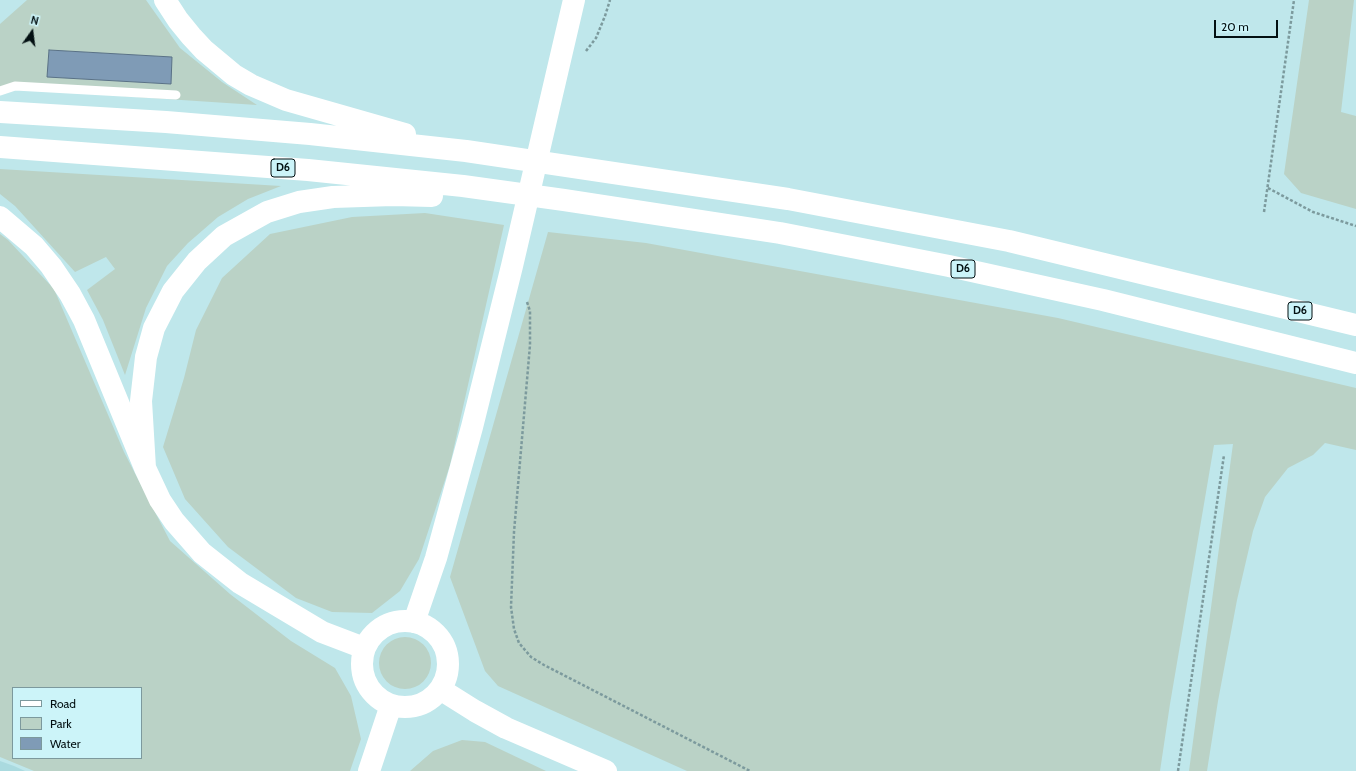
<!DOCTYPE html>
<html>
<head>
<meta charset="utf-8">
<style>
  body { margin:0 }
  #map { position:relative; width:1356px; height:771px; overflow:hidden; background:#bfe7eb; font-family:Cabin,sans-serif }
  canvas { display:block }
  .legend { position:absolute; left:12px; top:687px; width:130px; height:72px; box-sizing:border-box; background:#ccf4f9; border:1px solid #7c999d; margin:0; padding:5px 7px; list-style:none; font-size:12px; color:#031012 }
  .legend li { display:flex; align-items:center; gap:8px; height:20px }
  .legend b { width:20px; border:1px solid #7c999d }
  .north { position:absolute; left:12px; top:12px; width:40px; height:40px; -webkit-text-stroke:3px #ccf4f9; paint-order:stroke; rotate:14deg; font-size:11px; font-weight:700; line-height:16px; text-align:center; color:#031012 }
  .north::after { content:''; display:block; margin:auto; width:14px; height:18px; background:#031012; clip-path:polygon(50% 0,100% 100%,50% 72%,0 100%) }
  .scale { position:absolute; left:1214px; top:20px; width:64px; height:18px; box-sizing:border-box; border:2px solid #031012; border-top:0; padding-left:5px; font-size:12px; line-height:14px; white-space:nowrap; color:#031012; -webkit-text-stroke:3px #ccf4f9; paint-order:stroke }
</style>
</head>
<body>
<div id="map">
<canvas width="1356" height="771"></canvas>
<ul class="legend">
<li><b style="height:5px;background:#fff"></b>Road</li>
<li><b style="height:11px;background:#bad2c6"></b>Park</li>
<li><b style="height:11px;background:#7f9bb6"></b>Water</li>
</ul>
<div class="north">N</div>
<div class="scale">20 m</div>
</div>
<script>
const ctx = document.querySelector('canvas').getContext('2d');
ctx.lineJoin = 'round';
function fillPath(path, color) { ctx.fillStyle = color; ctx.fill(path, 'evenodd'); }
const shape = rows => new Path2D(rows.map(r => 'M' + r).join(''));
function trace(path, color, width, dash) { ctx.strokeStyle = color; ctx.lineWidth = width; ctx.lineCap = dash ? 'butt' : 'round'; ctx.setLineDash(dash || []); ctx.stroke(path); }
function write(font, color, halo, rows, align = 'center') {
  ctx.font = font + ' Cabin,sans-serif'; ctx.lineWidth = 4; ctx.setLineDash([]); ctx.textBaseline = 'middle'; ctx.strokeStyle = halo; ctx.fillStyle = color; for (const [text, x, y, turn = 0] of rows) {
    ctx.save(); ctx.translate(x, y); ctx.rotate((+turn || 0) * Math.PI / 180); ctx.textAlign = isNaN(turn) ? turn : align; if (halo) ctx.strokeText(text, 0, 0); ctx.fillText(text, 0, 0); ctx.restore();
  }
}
fillPath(shape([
  [0,761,14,766,25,771,0,771]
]), '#aadadf');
fillPath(shape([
  [27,0,146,0,180,48,222,82,257,105,0,88,0,24],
  [49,50,172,57,171,84,48,77],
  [1309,0,1354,0,1341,112,1356,116,1356,209,1301,193,1284,174],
  [0,169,281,186,248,199,218,217,188,243,167,266,146,308,125,375,103,320,87,290,115,269,106,257,75,272,15,206,0,194],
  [425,213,504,225,450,465,419,559,400,591,372,613,332,612,296,598,228,547,185,499,163,447,184,378,196,330,222,278,270,234,352,217],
  [548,232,646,243,1058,318,1356,388,1356,450,1325,443,1313,455,1288,468,1265,497,1253,531,1237,600,1218,701,1207,771,1189,771,1233,444,1214,445,1170,704,1160,771,687,771,498,686,485,671,450,577],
  [0,234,8,240,54,289,124,452,170,541,230,594,291,641,335,668,351,696,361,739,350,771,34,771,0,757],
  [13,688,141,688,141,758,13,758],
  '379 663a26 26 0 1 1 52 0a26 26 0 1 1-52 0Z',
  [462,740,485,742,546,771,410,771,433,751]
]), '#bad2c6');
const water = shape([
  [49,50,172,57,171,84,47,77,49,50]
]);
fillPath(water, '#7f9bb6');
trace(water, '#5a7185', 1);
trace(shape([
  [586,51,596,38,605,16,610,0],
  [1268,188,1313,212,1356,226],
  [1264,212,1294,0],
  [527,302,530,311,530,345,514,532,511,607,514,629,519,643,531,657,544,665,750,771],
  [1178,771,1224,455]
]), '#7c9a9d', 2.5, [3, 2]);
trace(shape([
  [0,91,15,86,176,95]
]), '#fff', 9);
trace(shape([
  '362 664a43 43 0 1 1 86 0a43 43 0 1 1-86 0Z',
  [414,622,436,558,472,427,512,266,574,0],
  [440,689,475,711,506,728,606,771],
  [369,771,391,705]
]), '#fff', 22);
trace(shape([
  [165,0,178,20,191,36,204,50,234,75,251,85,286,100,405,134],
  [0,112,166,122,310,134,466,151,788,199,1009,241,1356,325],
  [0,147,308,170,463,186,564,200,780,233,949,266,1103,300,1356,363],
  [0,217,34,246,51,266,70,294,84,320,145,468,160,500,174,521,202,553,240,583,322,632,364,648],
  [145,468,141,401,146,357,154,328,173,291,197,261,224,236,267,212,299,202,333,197,393,195,432,196]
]), '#fff', 22);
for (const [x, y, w] of [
  [283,168,24],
  [963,269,24],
  [1300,311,24]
]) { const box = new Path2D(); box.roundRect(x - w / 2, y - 9, w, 18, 3); ctx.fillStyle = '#ccf4f9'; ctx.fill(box); trace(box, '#031012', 1); }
write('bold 11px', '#031012', null, [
  ["D6",283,168],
  ["D6",963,269],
  ["D6",1300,311]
]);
</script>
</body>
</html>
